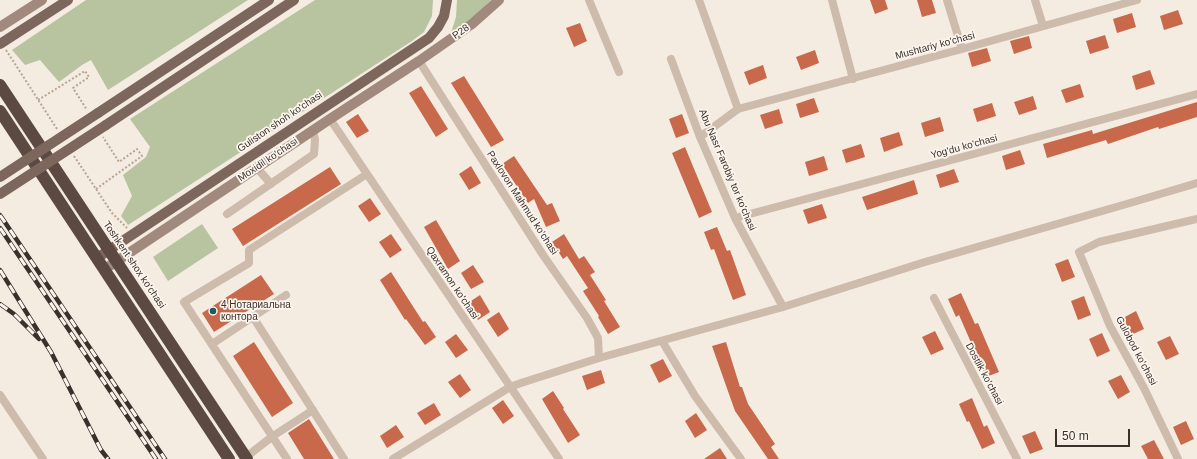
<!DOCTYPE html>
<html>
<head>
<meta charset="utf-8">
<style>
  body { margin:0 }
  #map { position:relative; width:1197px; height:459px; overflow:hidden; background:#f4ebe1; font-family:Helvetica,sans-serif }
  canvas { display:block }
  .scale { position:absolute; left:1055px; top:429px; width:75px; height:18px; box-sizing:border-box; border:2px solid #3b302b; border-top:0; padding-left:5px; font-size:12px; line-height:14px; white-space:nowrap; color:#3b302b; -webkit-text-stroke:3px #fbf5ee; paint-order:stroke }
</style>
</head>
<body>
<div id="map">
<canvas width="1197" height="459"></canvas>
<div class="scale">50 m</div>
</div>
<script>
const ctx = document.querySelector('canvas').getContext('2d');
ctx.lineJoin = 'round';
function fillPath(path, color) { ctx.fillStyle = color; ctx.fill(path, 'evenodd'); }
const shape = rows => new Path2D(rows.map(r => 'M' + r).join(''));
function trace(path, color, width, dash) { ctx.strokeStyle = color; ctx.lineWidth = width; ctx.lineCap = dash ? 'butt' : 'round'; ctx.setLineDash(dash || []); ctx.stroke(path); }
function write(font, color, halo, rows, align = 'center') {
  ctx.font = font + ' Helvetica,sans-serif'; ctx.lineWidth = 3.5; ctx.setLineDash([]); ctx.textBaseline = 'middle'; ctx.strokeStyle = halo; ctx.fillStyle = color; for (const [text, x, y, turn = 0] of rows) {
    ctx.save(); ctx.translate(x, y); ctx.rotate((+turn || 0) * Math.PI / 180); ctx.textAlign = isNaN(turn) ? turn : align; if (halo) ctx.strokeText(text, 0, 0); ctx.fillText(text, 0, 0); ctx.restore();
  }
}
fillPath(shape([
  [86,0,248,0,108,90,91,60,82,65,59,82,40,60,25,65,12,50],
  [315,0,433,0,432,16,424,32,412,41,128,225,121,216,132,196,123,175,146,157,150,147,130,119],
  [457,0,491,0,469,22,451,33,456,17],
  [202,224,218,248,168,281,153,257]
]), '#b8c4a0');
fillPath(shape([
  [870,0,885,0,888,9,875,14],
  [917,0,932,0,936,13,922,17],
  [1178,10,1183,24,1164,30,1160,16],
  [1132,13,1136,27,1117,33,1113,19],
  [580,23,587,41,574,47,566,28],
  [1105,35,1109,48,1090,54,1086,41],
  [1029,36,1032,48,1014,54,1010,41],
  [987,48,991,61,972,67,968,53],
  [815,50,819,63,801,70,796,57],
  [763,65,767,78,749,85,744,72],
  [1150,70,1155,84,1136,90,1132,76],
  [464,76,504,140,491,147,451,83],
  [1080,84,1084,97,1066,103,1061,90],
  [421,86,448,129,436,137,409,93],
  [1033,96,1037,109,1019,115,1014,102],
  [814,98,819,112,800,118,796,104],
  [1197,102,1197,117,1159,129,1158,127,1108,144,1106,140,1047,158,1043,144,1092,130,1093,134],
  [992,103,996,116,977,122,973,109],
  [779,109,783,123,765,129,760,115],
  [358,114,369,131,357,138,346,122],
  [682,114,689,133,676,138,669,119],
  [940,117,944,131,925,137,921,123],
  [899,132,903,145,884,152,880,138],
  [861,144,865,157,846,163,842,150],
  [685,147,712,212,699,218,672,153],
  [1020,150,1025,164,1006,170,1002,156],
  [514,156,547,205,552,203,560,221,546,227,534,199,528,203,502,164],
  [824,156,828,170,809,176,805,162],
  [471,166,481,183,469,190,459,174],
  [330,167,341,184,243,246,232,229],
  [954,169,959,182,940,188,936,175],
  [914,180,918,194,867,210,862,197],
  [370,198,381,214,369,222,358,206],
  [822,204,827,218,808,224,803,210],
  [436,220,460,261,448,269,424,227],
  [717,227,727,251,730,250,746,295,733,300,714,249,711,250,704,232],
  [391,234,402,250,390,258,379,242],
  [564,234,579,259,584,256,595,272,590,275,606,300,604,301,620,327,608,334,598,317,599,316,583,291,588,288,567,256,563,259,552,242],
  [1068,259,1075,277,1062,282,1055,264],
  [473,265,484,282,471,289,461,273],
  [391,272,423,322,425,321,436,337,425,345,406,319,405,320,380,280],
  [261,275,274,294,214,332,202,313],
  [961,293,975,324,978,323,999,372,986,377,959,315,956,317,948,299],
  [480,295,490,312,478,320,468,303],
  [1084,296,1091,315,1078,320,1071,301],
  [1136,311,1144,329,1131,335,1123,318],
  [499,312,509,329,498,337,487,320],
  [935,331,944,349,931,355,922,337],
  [1102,333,1110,351,1097,357,1089,339],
  [456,334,468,350,456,358,445,342],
  [1170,336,1179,354,1166,360,1157,342],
  [254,342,293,403,272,417,233,356],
  [726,342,740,387,742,387,748,404,775,444,771,447,779,459,768,459,735,411,712,346],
  [663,359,672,376,659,383,650,365],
  [601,370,605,383,587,390,582,376],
  [460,374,471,390,460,398,448,382],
  [1121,375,1130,392,1118,399,1108,381],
  [553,391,564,408,563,409,580,435,568,443,542,399],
  [972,398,984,427,987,425,995,443,982,449,969,421,967,422,959,404],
  [503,400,514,416,503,424,492,408],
  [434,403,441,415,425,425,417,413],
  [696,413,707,430,695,438,685,421],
  [309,419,334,459,304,459,288,433],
  [1186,421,1194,439,1181,445,1173,427],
  [396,425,404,437,387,448,380,436],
  [1035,431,1043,449,1030,454,1022,436],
  [1154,440,1164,459,1148,459,1141,446],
  [720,448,727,459,704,459]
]), '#c8694b');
trace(shape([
  [6,50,57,129],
  [38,100,85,71,89,77,73,88,87,110],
  [74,156,112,213,127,228],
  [96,189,142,156,137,149,119,162,103,137]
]), '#b9a596', 2, [2, 2]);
trace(shape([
  [589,0,619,72],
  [699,0,738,109],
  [832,0,853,79],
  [947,0,962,49],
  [1035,0,1043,26],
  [671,59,700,137,735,218,783,307],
  [419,61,543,255,587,318,598,338,599,358],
  [330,119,559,459],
  [700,137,738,109,962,49,1137,0],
  [257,168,271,184],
  [227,214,314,154,315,140,313,130],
  [735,218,1197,94],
  [934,298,1017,459],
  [253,317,344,459],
  [662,341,695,396,741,459],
  [212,344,286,295],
  [0,395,43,459],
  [246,457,273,436,313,410],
  [287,459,184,302,249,263,249,250,367,174],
  [393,459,510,387,521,383,599,358,783,307,925,262,1130,203,1197,183],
  [1178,459,1144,388,1110,326,1079,252,1099,242,1197,219]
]), '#cdbbac', 8);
trace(shape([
  [0,27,42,0],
  [105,269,330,119,419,61,472,24,499,0]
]), '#a18a7d', 10);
trace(shape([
  [0,44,68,0],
  [98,113,269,0],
  [106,125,294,0],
  [97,258,429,38,438,27,444,16,447,0]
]), '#7d675c', 10);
trace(shape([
  [0,85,247,459],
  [0,111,229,459]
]), '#5c4a42', 12);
const rail = shape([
  [0,215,165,459],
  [0,228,156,459],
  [0,270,51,352,101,450,108,459],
  [0,304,14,314,39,339]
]);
trace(rail, '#3b302b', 4.5);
trace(rail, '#fbf5ee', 3, [9]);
trace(shape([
  [0,177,98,113],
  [0,194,106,125]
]), '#7d675c', 10);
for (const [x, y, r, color] of [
  [213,311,4,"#1f5a5e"]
]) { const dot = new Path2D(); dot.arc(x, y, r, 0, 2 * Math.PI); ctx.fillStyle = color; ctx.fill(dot); trace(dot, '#fbf5ee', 1.5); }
write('10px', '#3b302b', '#fbf5ee', [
  ["Р28",461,32,-35],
  ["Mushtariy ko'chasi",935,46,-15],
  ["Guliston shoh ko'chasi",280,122,-34],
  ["Yog'du ko'chasi",964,147,-15],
  ["Moxidil ko'chasi",268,160,-34],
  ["Abu Nasr Farobiy tor ko'chasi",727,170,67],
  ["Paxlovon Mahmud ko'chasi",522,203,57],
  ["Toshkent shox ko'chasi",134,265,56],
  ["Qaxramon ko'chasi",452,283,56],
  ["Gulobod ko'chasi",1136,351,62],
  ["Dostlik ko'chasi",984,374,62]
]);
write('10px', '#3b302b', '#fbf5ee', [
  ["4 Нотариальна",221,305],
  ["контора",221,317]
], 'left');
</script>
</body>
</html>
